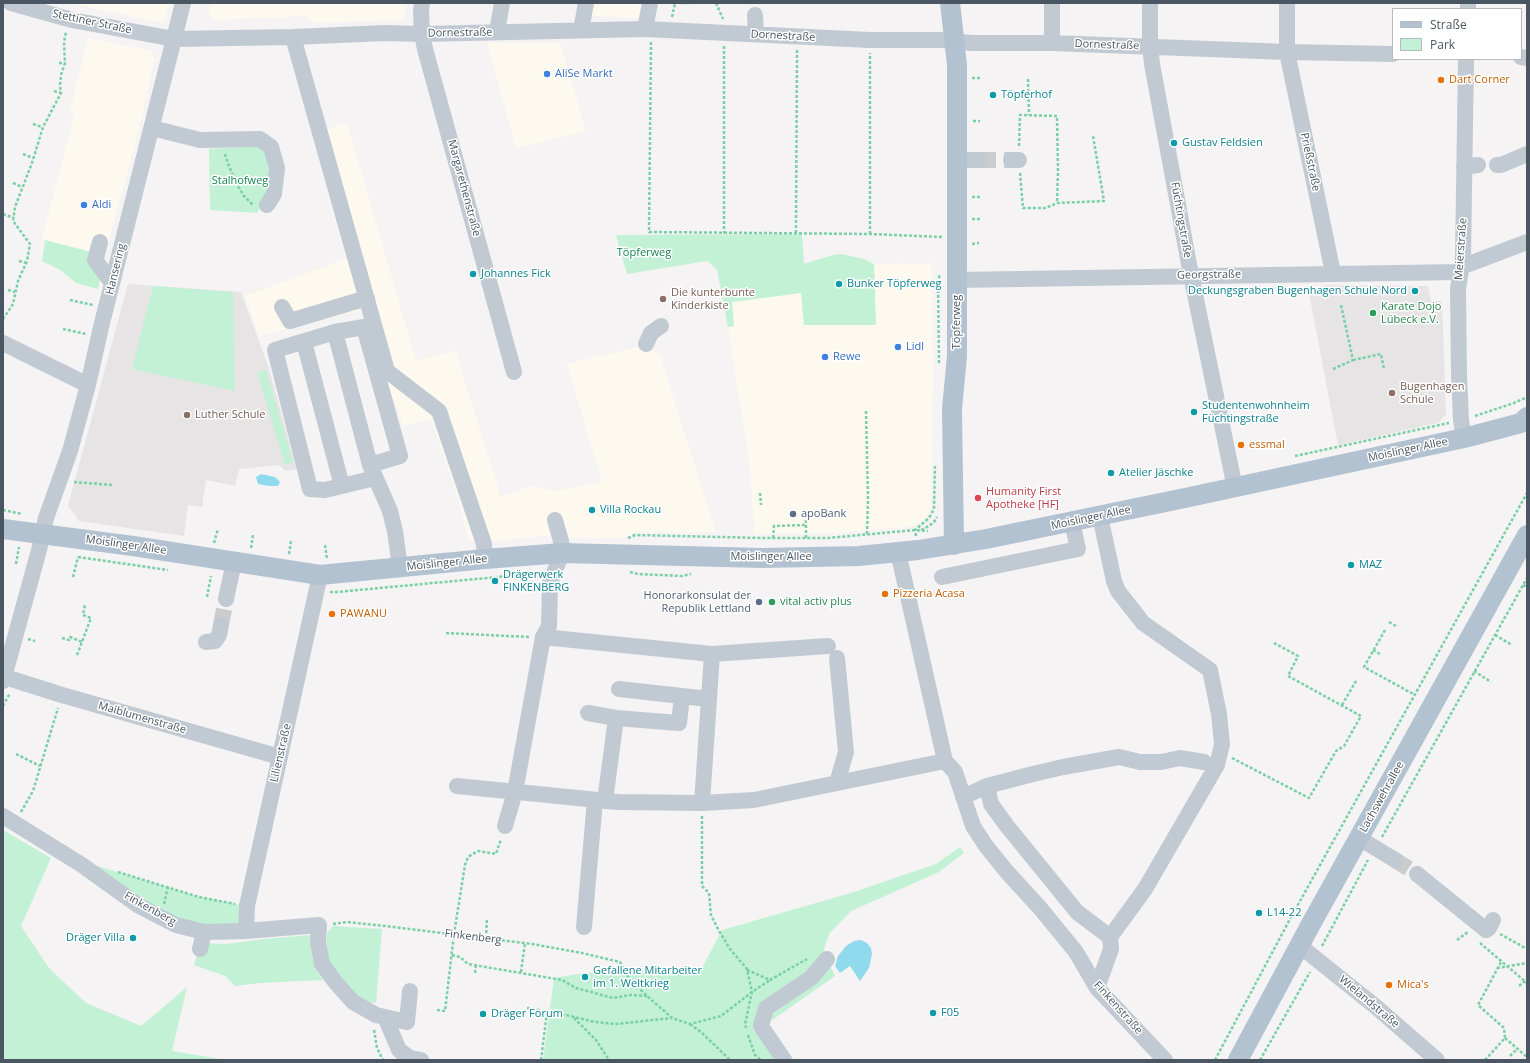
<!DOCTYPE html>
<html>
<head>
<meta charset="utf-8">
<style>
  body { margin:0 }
  #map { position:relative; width:1530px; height:1063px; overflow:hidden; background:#f5f3f3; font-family:"Open Sans",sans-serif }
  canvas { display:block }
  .frame { position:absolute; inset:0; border:4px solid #4a5661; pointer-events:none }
  .legend { position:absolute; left:1392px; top:8px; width:130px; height:52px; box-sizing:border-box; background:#fff; border:1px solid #b7bbc0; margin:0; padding:5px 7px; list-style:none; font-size:12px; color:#4a5661 }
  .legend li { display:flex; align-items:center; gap:8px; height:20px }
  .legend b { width:20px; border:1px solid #b7bbc0 }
</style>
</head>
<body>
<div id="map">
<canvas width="1530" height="1063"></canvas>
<div class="frame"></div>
<ul class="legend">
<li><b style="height:5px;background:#b3c2d1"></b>Straße</li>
<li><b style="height:11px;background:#c3f1d5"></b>Park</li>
</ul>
</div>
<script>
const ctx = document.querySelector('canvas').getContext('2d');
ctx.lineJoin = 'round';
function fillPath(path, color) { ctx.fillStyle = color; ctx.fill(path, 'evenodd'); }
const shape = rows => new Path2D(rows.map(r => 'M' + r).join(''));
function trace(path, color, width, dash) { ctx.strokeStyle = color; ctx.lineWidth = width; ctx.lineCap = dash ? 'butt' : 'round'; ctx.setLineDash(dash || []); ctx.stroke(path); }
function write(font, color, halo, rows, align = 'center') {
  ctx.font = font + ' "Open Sans",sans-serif'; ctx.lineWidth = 3; ctx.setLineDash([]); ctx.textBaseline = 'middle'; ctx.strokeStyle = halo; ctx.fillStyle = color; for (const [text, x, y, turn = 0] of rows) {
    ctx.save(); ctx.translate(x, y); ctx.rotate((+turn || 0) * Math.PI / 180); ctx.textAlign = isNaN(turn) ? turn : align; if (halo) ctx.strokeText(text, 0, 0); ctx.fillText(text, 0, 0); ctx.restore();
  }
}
fillPath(shape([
  [70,3,170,3,165,19,162,23],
  [211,3,407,3,403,20,314,23,306,16,215,20,208,14],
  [580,3,658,3,655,19,578,15],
  [88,38,152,51,155,59,138,134,108,243,98,289,76,283,60,270,42,261,45,240,42,239,75,112,70,111],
  [487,43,560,43,586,131,516,148],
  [347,123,416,361,455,350,500,494,486,501,489,529,487,501,532,486,558,491,602,482,567,364,645,345,660,356,716,532,636,532,623,538,578,538,541,536,491,541,490,539,468,541,459,500,431,419,404,426,385,378,365,309,259,336,245,296,348,258,312,133],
  [931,263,933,372,931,507,926,517,915,526,837,533,755,534,748,453,728,327,734,326,732,302,801,292,876,325,874,264]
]), '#fdf9ef');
fillPath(shape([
  [128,284,241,292,268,366,297,469,286,471,279,465,239,469,235,486,206,480,202,507,188,505,184,536,79,521,68,506],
  [1326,285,1428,286,1431,301,1442,301,1446,414,1438,423,1338,445,1309,293,1312,290]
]), '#e6e4e5');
fillPath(shape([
  [258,146,267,156,270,170,269,192,257,213,210,210,209,149],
  [802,234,804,264,833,255,841,254,864,259,874,264,876,325,804,325,801,293,732,302,734,326,728,327,717,270,712,265,707,261,627,274,616,235],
  [45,240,95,253,98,241,108,243,98,289,76,283,60,270,42,261],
  [153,286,233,292,235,391,132,369],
  [266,370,293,462,285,465,257,372],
  [3,830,51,858,21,926,49,968,86,1003,141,1026,187,987,172,1051,226,1060,3,1060],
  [960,847,964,853,939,872,851,911,829,934,824,949,827,959,835,976,768,1023,794,1060,543,1060,554,978,584,973,701,970,722,930,851,893,936,864],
  [94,865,199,897,247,906,246,925,176,925],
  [333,926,382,929,376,1003,368,1002,355,994,334,972,326,954,327,933],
  [310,935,312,956,317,971,323,980,260,983,235,986,225,976,194,965,201,943,227,944,263,939]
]), '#c3f1d5');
fillPath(shape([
  [261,474,275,477,280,482,278,486,269,486,258,484,256,477],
  [861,940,867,943,871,948,872,954,869,968,860,981,850,966,840,973,835,966,838,956,846,946,854,941]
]), '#90daee');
trace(shape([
  [980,160,1011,160],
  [221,625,226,599],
  [1395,860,1417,874]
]), '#caccce', 16, [16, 8]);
trace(shape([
  [681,3,692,3],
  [716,3,723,19],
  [672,17,675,3],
  [651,42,649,232,870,234,942,237],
  [724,46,724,233],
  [59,63,65,63],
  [972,78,981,78],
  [1028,79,1029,115],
  [54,91,61,93],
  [973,121,980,121],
  [33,124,42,127],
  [1019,146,1020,115,1057,116,1058,171,1057,203],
  [23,154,33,158],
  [225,154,228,164,238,186,244,196,253,205],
  [1020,173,1023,208,1046,208,1057,203,1104,201,1093,136],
  [13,183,22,187],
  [972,197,980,197],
  [3,214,14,218],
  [972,219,980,219],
  [796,233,797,50],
  [870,234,870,53],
  [972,244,979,243],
  [19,261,26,263],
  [8,290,15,292],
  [70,300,93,305],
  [3,319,13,304,18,281,27,261,30,244,13,221,15,207,32,163,43,127,61,93,60,85,61,75,65,63,64,42,66,32],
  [63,329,86,334],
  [1353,360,1381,354,1384,369],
  [939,363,938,280,940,275],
  [1333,369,1353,360,1341,305],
  [866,411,868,500,867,535],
  [1475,416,1514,403,1527,397],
  [1295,456,1449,423],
  [74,482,112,485],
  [760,493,761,505],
  [3,510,22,514],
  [806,520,806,538],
  [921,530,929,526,934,522,937,517],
  [916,536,915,530,929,518,934,509,935,466],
  [628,538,635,535,763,538,828,538,915,530,928,531],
  [773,538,774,526,805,525],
  [214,543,218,529],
  [325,545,327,559],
  [251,548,253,535],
  [289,554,291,541],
  [78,557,168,570],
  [16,564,19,547],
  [630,572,638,574,682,576,691,574],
  [73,577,78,557],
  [1523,585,1527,587],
  [330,592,337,592,540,573],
  [207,597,211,576],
  [1389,622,1396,626],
  [1385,630,1364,667,1415,695],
  [446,633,529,637],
  [1495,635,1512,645],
  [62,638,69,640,70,637,82,642],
  [28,639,35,641],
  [1373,650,1380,654],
  [77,655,91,618,83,615,85,604],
  [1474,671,1491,682],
  [1342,705,1356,681],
  [3,706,10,693],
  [16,754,40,766],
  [1232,758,1309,798,1336,751,1344,746,1361,716,1288,676,1298,656,1274,643],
  [21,812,33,791,58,708],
  [702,816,702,886,709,893,711,915,718,929,730,949,747,969,752,992,745,1024,746,1028],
  [1382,837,1527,578],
  [118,872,199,897,235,904],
  [164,904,168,887],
  [333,924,347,922,385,926,532,944,582,953,620,962,629,978,647,996,672,1018,690,1024,721,1016,752,992,770,980],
  [1500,934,1527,949],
  [486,938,487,918],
  [1457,940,1468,932],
  [1480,943,1527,983],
  [1322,946,1368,860],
  [452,955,460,957,468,964,562,980,576,988,613,998,630,995,647,996],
  [1497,968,1527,963],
  [747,970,770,980,807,959],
  [521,972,525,943],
  [475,973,476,965],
  [1519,986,1525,981],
  [527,1008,566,1015,595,1022,616,1024,672,1018],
  [437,1010,445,1011,454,934,465,865,468,857,478,851,496,854,501,839],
  [574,1018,596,1040,609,1060],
  [690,1024,701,1032,730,1060],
  [374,1030,377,1048,383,1060],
  [748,1035,755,1055,761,1060],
  [1505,1038,1527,1057],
  [1510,1056,1518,1048],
  [541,1060,547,1012],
  [1215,1060,1290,919,1527,493],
  [1260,1060,1310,972],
  [1485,1060,1505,1038,1504,1028,1478,1005,1501,962]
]), '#7ad0a6', 2.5, [3, 2]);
trace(shape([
  [11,3,72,20,174,39,293,37,385,33,422,34,645,29,870,40,942,40,971,43,1052,43,1287,52,1393,54],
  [422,3,421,11,422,34,425,49,514,372],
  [1150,3,1150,46,1152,64,1191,275,1235,488],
  [1287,3,1287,52,1333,273],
  [1468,9,1468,3],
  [755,15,756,34],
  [645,29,650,3],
  [581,30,586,3],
  [497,32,502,3],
  [293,37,387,371,439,411,484,544,485,559],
  [1052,43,1052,3],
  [1521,57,1527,58],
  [152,128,200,140,260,139,271,147,277,168,274,194,267,205],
  [957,160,980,160],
  [1011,160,1019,160],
  [1497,165,1501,165,1527,154],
  [1464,167,1478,165],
  [100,242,95,260,112,283],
  [1461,267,1527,242],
  [957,280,1460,272],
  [282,307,290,321,367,298],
  [335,332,370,465,390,511,395,531,400,568],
  [304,342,342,486],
  [3,343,88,385],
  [646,344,651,333,661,326],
  [1464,438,1461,420,1459,375,1458,289,1463,256,1466,59],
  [370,465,400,456,364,327,335,332,275,350,310,489,325,490,375,478],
  [898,552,945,761,955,772,973,826,986,846,1007,872,1040,908,1076,952,1097,988,1165,1060],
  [942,577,1078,549,1072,522],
  [226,599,234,562],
  [543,637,712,654,828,646],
  [206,642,215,641,219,635,221,625],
  [837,658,846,752,837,783],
  [5,677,62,695,280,757],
  [3,681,39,550,46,518,70,451,88,385,101,327,183,3],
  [619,689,709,699],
  [588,713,616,718,679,723,682,696],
  [457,786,618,802,702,803,754,800,945,761],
  [987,786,991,804,1007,826,1077,912,1110,937,1145,889,1217,765,1222,744,1219,714,1210,670,1143,623,1118,591,1114,581,1100,516],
  [963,797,987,786,1033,774,1063,767,1119,757,1140,762,1161,762,1180,758,1204,762],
  [605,801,616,718],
  [702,803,712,654],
  [3,816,82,865,139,906,176,925,204,932,246,931,319,925,318,942,322,964,336,983,353,1002,376,1015,407,1022,410,991],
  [505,826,515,792,543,637,549,626,550,583,562,553,561,541,555,520],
  [1359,838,1395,860],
  [1417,874,1486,930,1489,928,1493,920],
  [584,927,595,800],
  [246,931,247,906,320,575],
  [1300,946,1375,1006,1437,1060],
  [200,949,204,932],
  [1097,988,1111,949,1110,937],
  [385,1017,399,1050,410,1058,421,1060],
  [784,1060,761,1026,766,1008,811,978,827,959]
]), '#c1cad2', 16);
trace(shape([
  [950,3,957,65,957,356,952,409,954,545],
  [3,529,133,546,320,575,485,559,562,553,763,558,859,556,918,550,986,539,1185,498,1464,438,1521,423,1527,417],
  [1238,1060,1311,924,1527,535]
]), '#b3c2d1', 20);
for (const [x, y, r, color] of [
  [547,74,4,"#3f7fe0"],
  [1441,80,4,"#e8710a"],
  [993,95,4,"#0f9aa8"],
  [1174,143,4,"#0f9aa8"],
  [84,205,4,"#3f7fe0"],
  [473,274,4,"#0f9aa8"],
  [839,284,4,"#0f9aa8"],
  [1415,291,4,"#0f9aa8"],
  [663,299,4,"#8d6e63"],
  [1373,313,4,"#2e9e5b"],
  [898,347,4,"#3f7fe0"],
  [825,357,4,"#3f7fe0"],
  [1392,393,4,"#8d6e63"],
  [1194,412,4,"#0f9aa8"],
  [187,415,4,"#8d6e63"],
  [1241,445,4,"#e8710a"],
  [1111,473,4,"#0f9aa8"],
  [978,498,4,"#e0444e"],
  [592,510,4,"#0f9aa8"],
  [793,514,4,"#5c6f8a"],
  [1351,565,4,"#0f9aa8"],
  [495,581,4,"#0f9aa8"],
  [885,594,4,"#e8710a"],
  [759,602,4,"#5c6f8a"],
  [772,602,4,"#2e9e5b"],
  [332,614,4,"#e8710a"],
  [1259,913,4,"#0f9aa8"],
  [133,938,4,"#0f9aa8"],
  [585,977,4,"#0f9aa8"],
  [1389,985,4,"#e8710a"],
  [933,1013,4,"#0f9aa8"],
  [483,1014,4,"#0f9aa8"]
]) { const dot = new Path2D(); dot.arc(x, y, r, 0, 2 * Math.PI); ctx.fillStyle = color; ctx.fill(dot); trace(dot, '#fff', 1.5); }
write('11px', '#4a5661', '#fff', [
  ["Stettiner Straße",92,22,12],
  ["Dornestraße",460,33,-1],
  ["Dornestraße",783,36,3],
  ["Dornestraße",1107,45,2],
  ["Prießstraße",1310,162,78],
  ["Margarethenstraße",464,188,75],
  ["Füchtingstraße",1181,220,80],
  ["Meierstraße",1461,249,-86],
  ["Hansering",116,269,-76],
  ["Georgstraße",1209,275,-1],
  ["Töpferweg",957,322,-90],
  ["Moislinger Allee",1408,450,-12],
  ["Moislinger Allee",1091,518,-12],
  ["Moislinger Allee",126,545,8],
  ["Moislinger Allee",771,557],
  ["Moislinger Allee",447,563,-6],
  ["Maiblumenstraße",142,718,16],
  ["Lilienstraße",281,753,-77],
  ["Lachswehrallee",1382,797,-61],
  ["Finkenberg",150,909,29],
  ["Finkenberg",473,937,7],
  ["Wielandstraße",1369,1002,40],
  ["Finkenstraße",1118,1008,48]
]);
write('11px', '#366cbe', '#fff', [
  ["AliSe Markt",555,74],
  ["Aldi",92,205],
  ["Lidl",906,347],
  ["Rewe",833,357]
], 'left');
write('11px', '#c56008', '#fff', [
  ["Dart Corner",1449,80],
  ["essmal",1249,445],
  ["Pizzeria Acasa",893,594],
  ["PAWANU",340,614],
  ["Mica's",1397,985]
], 'left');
write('11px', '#0d838f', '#fff', [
  ["Töpferhof",1001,95],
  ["Gustav Feldsien",1182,143],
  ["Johannes Fick",481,274],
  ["Bunker Töpferweg",847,284],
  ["Deckungsgraben Bugenhagen Schule Nord",1407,291,"right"],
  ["Studentenwohnheim",1202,406],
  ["Füchtingstraße",1202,419],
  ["Atelier Jäschke",1119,473],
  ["Villa Rockau",600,510],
  ["MAZ",1359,565],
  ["Drägerwerk",503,575],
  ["FINKENBERG",503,588],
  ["L14-22",1267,913],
  ["Dräger Villa",125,938,"right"],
  ["Gefallene Mitarbeiter",593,971],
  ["im 1. Weltkrieg",593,984],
  ["F05",941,1013],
  ["Dräger Forum",491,1014]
], 'left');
write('11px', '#17864f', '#fff', [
  ["Stalhofweg",240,181],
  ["Töpferweg",644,253]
]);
write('11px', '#785e54', '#fff', [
  ["Die kunterbunte",671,293],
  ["Kinderkiste",671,306],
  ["Bugenhagen",1400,387],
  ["Schule",1400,400],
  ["Luther Schule",195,415]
], 'left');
write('11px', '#27864d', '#fff', [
  ["Karate Dojo",1381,307],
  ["Lübeck e.V.",1381,320],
  ["vital activ plus",780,602]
], 'left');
write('11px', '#be3a42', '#fff', [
  ["Humanity First",986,492],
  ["Apotheke [HF]",986,505]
], 'left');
write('11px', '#4e5e75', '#fff', [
  ["apoBank",801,514],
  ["Honorarkonsulat der",751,596,"right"],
  ["Republik Lettland",751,609,"right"]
], 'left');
</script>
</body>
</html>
